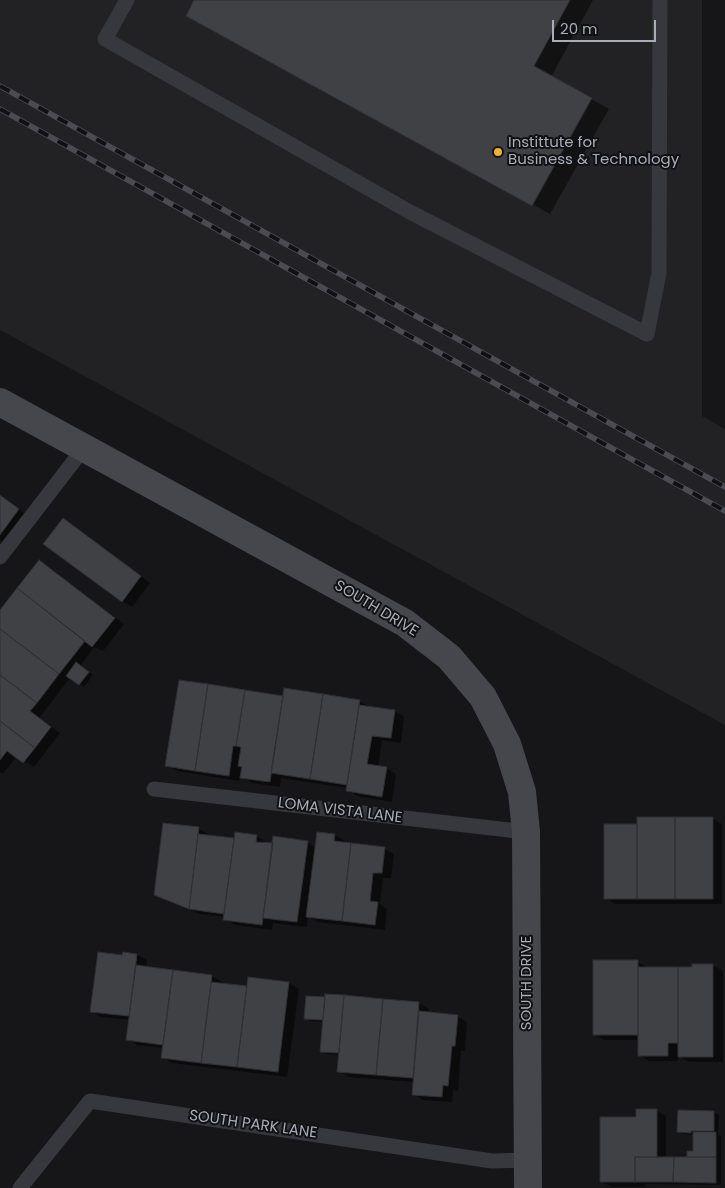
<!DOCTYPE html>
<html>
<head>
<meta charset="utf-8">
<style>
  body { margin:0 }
  #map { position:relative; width:725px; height:1188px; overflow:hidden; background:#161618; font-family:Poppins,sans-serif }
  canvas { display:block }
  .scale { position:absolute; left:552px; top:20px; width:104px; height:22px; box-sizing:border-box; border:2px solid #a8adb8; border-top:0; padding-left:6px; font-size:15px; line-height:18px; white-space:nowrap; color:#a8adb8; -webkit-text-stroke:4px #111113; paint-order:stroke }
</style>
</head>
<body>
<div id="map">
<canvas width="725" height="1188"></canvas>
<div class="scale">20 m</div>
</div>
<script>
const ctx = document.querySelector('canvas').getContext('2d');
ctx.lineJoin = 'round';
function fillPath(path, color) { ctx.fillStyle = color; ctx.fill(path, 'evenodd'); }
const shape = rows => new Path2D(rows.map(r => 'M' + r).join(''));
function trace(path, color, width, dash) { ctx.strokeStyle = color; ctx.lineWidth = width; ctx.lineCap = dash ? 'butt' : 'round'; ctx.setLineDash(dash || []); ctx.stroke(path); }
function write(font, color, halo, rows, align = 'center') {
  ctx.font = font + ' Poppins,sans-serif'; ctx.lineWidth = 4; ctx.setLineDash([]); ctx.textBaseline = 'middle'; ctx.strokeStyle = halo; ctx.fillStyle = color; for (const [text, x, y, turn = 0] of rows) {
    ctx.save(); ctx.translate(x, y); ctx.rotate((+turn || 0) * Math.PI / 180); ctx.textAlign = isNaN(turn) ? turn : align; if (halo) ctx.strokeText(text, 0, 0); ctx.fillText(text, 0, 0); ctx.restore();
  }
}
fillPath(shape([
  [0,0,702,0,702,416,725,429,725,725,0,330]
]), '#222225');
fillPath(shape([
  [196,0,593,0,551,77,609,109,550,214,204,25],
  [0,494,28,516,7,544,0,540],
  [73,525,150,583,132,607,122,601],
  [39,561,49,567,124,624,103,651,94,647,80,666,93,675,84,687,70,678,39,718,60,733,34,767,17,756,3,774,0,772,0,612],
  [284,697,359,701,369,707,395,711,404,717,401,743,382,740,378,767,386,768,396,774,392,802,357,796,347,790,347,788,281,778,280,787,252,783,242,777,243,768,241,766,239,781,177,771,167,765],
  [712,818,722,824,722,904,615,904,605,898,638,826],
  [198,828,208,834,208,836,235,840,256,836,266,842,266,844,307,842,316,848,335,835,345,841,344,844,384,849,394,854,391,878,383,878,380,904,387,909,385,930,317,922,308,916,307,927,273,923,272,930,235,925,225,919,225,917,200,914,165,900,155,895],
  [137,955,147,960,146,968,212,976,222,982,221,985,248,988,289,983,299,989,287,1077,172,1063,162,1057,164,1048,137,1045,128,1039,130,1020,101,1017,91,1011,124,957],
  [637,962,647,967,694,969,713,965,723,971,723,1062,689,1062,678,1056,678,1061,649,1061,639,1055,639,1040,604,1040,594,1035],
  [344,996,419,1003,429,1009,429,1013,457,1016,467,1022,465,1051,461,1051,458,1091,453,1090,452,1102,423,1100,413,1094,414,1082,349,1077,339,1071,340,1055,326,1054,321,1051,324,1022,310,1021,305,1018,326,999],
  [657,1111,666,1116,666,1158,688,1158,695,1153,695,1135,683,1134,678,1132,679,1112,714,1112,719,1115,718,1135,721,1136,721,1185,645,1184,645,1187,611,1187,601,1181,637,1119]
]), '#0007');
const building = shape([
  [194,0,570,0,534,66,592,98,532,206,186,16,194,0],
  [0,495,19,509,0,535,0,495],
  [63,518,141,576,122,602,43,544,63,518],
  [39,560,115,618,92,647,17,588,39,560],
  [17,588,85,641,59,674,0,629,0,610,17,588],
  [0,629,59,674,37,703,0,675,0,629],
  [76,662,89,672,79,685,66,676,76,662],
  [0,675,37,703,30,711,51,727,35,748,0,721,0,675],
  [179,680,208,684,195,771,165,766,179,680],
  [208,684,245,690,236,746,233,746,229,776,195,771,208,684],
  [284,688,323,694,310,779,271,773,284,688],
  [245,690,283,696,270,782,240,778,242,767,238,766,241,747,236,746,245,690],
  [323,694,360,700,347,785,310,779,323,694],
  [359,705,395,710,391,738,372,736,367,764,387,767,382,797,346,791,359,705],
  [0,721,35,748,23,763,7,751,0,760,0,721],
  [637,817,675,817,675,899,637,899,637,817],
  [675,817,713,817,713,899,675,899,675,817],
  [163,823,199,827,189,909,154,895,163,823],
  [604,824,637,824,637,899,604,899,604,824],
  [235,832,257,835,256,842,273,843,262,925,223,920,235,832],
  [317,832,335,834,334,841,351,843,342,921,306,917,317,832],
  [198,834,234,838,224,914,189,909,198,834],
  [273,836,308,841,297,922,263,918,273,836],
  [351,843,385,847,382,873,373,873,370,901,378,902,375,925,342,921,351,843],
  [98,952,122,955,123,952,137,954,129,1016,90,1012,98,952],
  [593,960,638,960,638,1035,593,1035,593,960],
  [692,964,713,964,713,1057,678,1057,678,967,692,967,692,964],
  [136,965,173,970,163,1045,126,1040,136,965],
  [638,967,678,967,678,1043,668,1043,668,1056,638,1056,638,967],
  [173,970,212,975,201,1063,161,1058,173,970],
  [248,977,289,982,278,1072,237,1067,248,977],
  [211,982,247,986,237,1067,201,1063,211,982],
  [325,994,344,995,339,1053,320,1052,325,994],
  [344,995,383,999,376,1075,337,1072,344,995],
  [306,996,325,997,323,1020,304,1019,306,996],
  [383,999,419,1002,413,1078,376,1075,383,999],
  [419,1011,458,1015,455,1046,452,1046,448,1086,443,1085,442,1097,412,1095,419,1011],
  [636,1109,657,1109,657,1157,635,1157,635,1182,600,1182,600,1117,636,1117,636,1109],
  [678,1110,714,1111,714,1131,691,1131,691,1133,677,1132,678,1110],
  [693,1132,716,1132,716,1157,687,1157,687,1151,693,1151,693,1132],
  [635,1157,674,1157,673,1182,635,1182,635,1157],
  [674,1157,716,1157,716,1183,673,1182,674,1157]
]);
fillPath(building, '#404145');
trace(building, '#303034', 1);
trace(shape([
  [127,0,105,39,410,212,647,334,659,273,660,0],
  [0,557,84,448],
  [154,789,526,832],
  [20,1188,90,1101,492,1161,528,1160]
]), '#37383d', 15);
trace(shape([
  [0,402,405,623,449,657,483,697,507,744,522,792,526,832,528,1188]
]), '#45474d', 28);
const rail = shape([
  [0,86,725,487],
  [0,109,725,511]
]);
trace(rail, '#4a4c52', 5.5);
trace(rail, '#111113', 4, [11]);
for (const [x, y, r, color] of [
  [498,152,5,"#f2b134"]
]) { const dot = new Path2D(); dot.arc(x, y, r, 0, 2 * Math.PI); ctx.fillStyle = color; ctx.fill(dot); trace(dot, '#111113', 2); }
write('15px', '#a8adb8', '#111113', [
  ["Instittute for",508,143],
  ["Business & Technology",508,160]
], 'left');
write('15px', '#a8adb8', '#111113', [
  ["SOUTH DRIVE",376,609,31],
  ["LOMA VISTA LANE",340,811,7],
  ["SOUTH DRIVE",527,983,-90],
  ["SOUTH PARK LANE",253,1125,8]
]);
</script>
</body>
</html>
